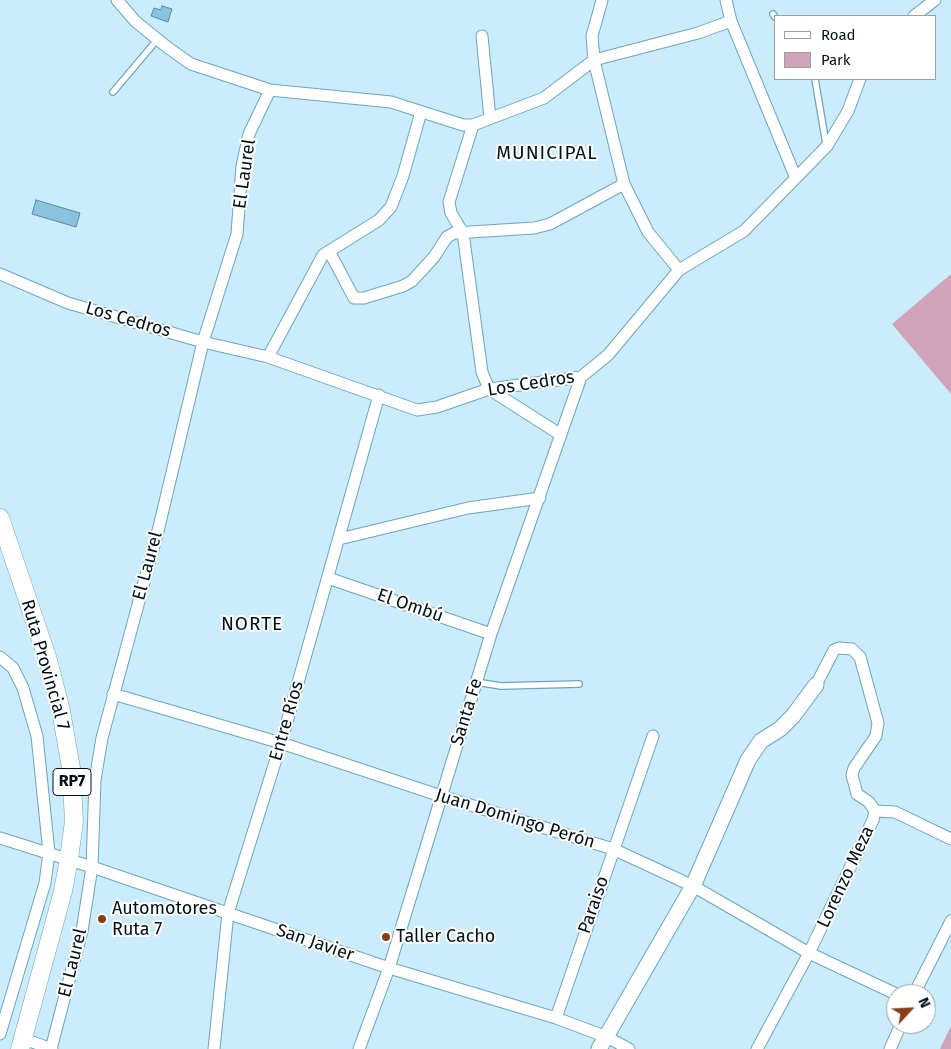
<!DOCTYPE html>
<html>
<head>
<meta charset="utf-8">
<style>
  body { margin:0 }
  #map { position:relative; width:951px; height:1049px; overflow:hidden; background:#caecfc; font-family:"Fira Sans",sans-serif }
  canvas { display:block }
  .legend { position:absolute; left:774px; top:15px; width:162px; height:65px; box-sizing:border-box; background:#fff; border:1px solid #99a0a3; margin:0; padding:6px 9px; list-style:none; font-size:15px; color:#00111a }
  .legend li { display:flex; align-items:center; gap:10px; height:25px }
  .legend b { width:25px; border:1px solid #99a0a3 }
  .north { position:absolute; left:886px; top:984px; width:50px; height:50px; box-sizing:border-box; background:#fff; border:1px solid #99a0a3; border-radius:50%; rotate:65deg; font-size:14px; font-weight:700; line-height:20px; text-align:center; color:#00111a }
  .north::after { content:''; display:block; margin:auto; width:18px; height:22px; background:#853f18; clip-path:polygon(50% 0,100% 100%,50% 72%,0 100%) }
</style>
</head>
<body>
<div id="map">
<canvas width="951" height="1049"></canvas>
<ul class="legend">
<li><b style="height:6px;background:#fff"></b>Road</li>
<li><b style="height:14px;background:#cfa4ba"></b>Park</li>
</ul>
<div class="north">N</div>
</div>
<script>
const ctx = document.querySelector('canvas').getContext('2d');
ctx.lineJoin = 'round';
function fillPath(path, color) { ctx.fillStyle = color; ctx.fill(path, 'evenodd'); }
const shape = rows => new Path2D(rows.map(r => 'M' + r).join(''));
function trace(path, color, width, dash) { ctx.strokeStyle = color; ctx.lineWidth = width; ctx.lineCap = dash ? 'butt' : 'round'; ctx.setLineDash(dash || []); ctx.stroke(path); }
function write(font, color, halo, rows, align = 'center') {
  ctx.font = font + ' "Fira Sans",sans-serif'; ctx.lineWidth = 4; ctx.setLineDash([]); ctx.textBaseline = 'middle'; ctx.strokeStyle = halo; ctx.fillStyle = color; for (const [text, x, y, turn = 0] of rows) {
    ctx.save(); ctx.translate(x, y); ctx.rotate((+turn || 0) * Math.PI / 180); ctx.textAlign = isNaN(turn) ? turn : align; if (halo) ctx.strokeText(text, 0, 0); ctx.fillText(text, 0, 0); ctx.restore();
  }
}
fillPath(shape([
  [951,274,951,394,892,324],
  [951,1026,951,1049,940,1049]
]), '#cfa4ba');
const building = shape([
  [162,6,172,9,168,22,151,16,154,8,161,10,162,6],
  [36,200,80,213,76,227,32,214,36,200]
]);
fillPath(building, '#89c3dd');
trace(building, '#538ca4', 1);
const lane = shape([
  [773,14,775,17],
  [815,79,826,144],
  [113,92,157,40],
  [476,682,501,686,579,684]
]);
const street = shape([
  [117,0,135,21,167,47,191,64,270,90,391,102,463,125,473,125,544,98,594,60,698,33,731,21],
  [602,0,592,36,594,60,624,184,648,232,679,270],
  [726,0,731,21,795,176],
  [914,16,935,0],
  [482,36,490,118],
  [473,125,449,202,451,213,463,233,482,372,489,389,561,435],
  [329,251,354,298,364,298,403,286,412,281,434,257,447,237,454,233,534,228,550,224,624,184],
  [0,274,68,303,203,342,268,357,417,410,437,407,489,389,581,377,608,355,679,270,744,231,827,146,848,111,860,79],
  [268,357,323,255,379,220,391,207,403,176,421,112],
  [339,539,468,508,540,498],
  [328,578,491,634],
  [0,657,13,668,23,688,37,736,49,853,45,883,0,1034],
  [113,694,281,743,441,796,613,849,693,886,809,953,896,994],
  [875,811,895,812,951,839],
  [0,838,92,867,389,968,556,1018,607,1037,629,1049],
  [914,994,951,921],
  [556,1018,653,736],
  [24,1039,52,1049],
  [51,1049,82,931,92,867,95,780,102,738,159,527,203,342,237,234,242,166,249,134,270,90],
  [214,1049,228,913,281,743,379,395],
  [359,1049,389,968,491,634,581,377],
  [757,1049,809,953,873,820,875,811,869,802,857,794,852,775,854,768,876,736,878,723,860,657,852,649,839,648,834,650,816,685],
  [890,1049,901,1024]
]);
const secondary = shape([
  [599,1049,693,886,748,760,761,741,780,729,793,716,816,685]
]);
const primary = shape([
  [0,518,48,660,61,711,71,768,74,821,69,859,63,891,20,1049]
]);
trace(lane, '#6ca6bf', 8);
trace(street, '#6ca6bf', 13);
trace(secondary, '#6ca6bf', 17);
trace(primary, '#6ca6bf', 19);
trace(lane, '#fff', 5.5);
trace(street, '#fff', 11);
trace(secondary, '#fff', 15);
trace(primary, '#fff', 18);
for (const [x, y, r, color] of [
  [102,919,5,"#853f18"],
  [386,937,5,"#853f18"]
]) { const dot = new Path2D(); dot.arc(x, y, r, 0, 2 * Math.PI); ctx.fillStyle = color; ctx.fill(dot); trace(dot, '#fff', 2); }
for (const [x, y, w] of [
  [72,782,38]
]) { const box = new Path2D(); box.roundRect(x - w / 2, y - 13.5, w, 27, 4); ctx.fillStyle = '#fff'; ctx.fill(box); trace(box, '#00111a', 1); }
write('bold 16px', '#00111a', null, [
  ["RP7",72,782]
]);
write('18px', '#00111a', '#fff', [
  ["El Laurel",245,174,-82],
  ["Los Cedros",128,320,16],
  ["Los Cedros",531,384,-9],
  ["El Laurel",148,566,-75],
  ["El Ombú",410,606,19],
  ["Ruta Provincial 7",45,665,74],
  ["Santa Fe",467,712,-73],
  ["Entre Ríos",287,721,-74],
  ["Juan Domingo Perón",515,819,17],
  ["Lorenzo Meza",846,877,-65],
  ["Paraiso",594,905,-71],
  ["San Javier",315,943,19],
  ["El Laurel",73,963,-76]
]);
write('18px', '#00111a', '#fff', [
  ["Automotores",112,909],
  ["Ruta 7",112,930],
  ["Taller Cacho",396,937]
], 'left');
ctx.letterSpacing = '1px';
write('19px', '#00111a', '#fff', [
  ["MUNICIPAL",547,154],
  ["NORTE",252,625]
]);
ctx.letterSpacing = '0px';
</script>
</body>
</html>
